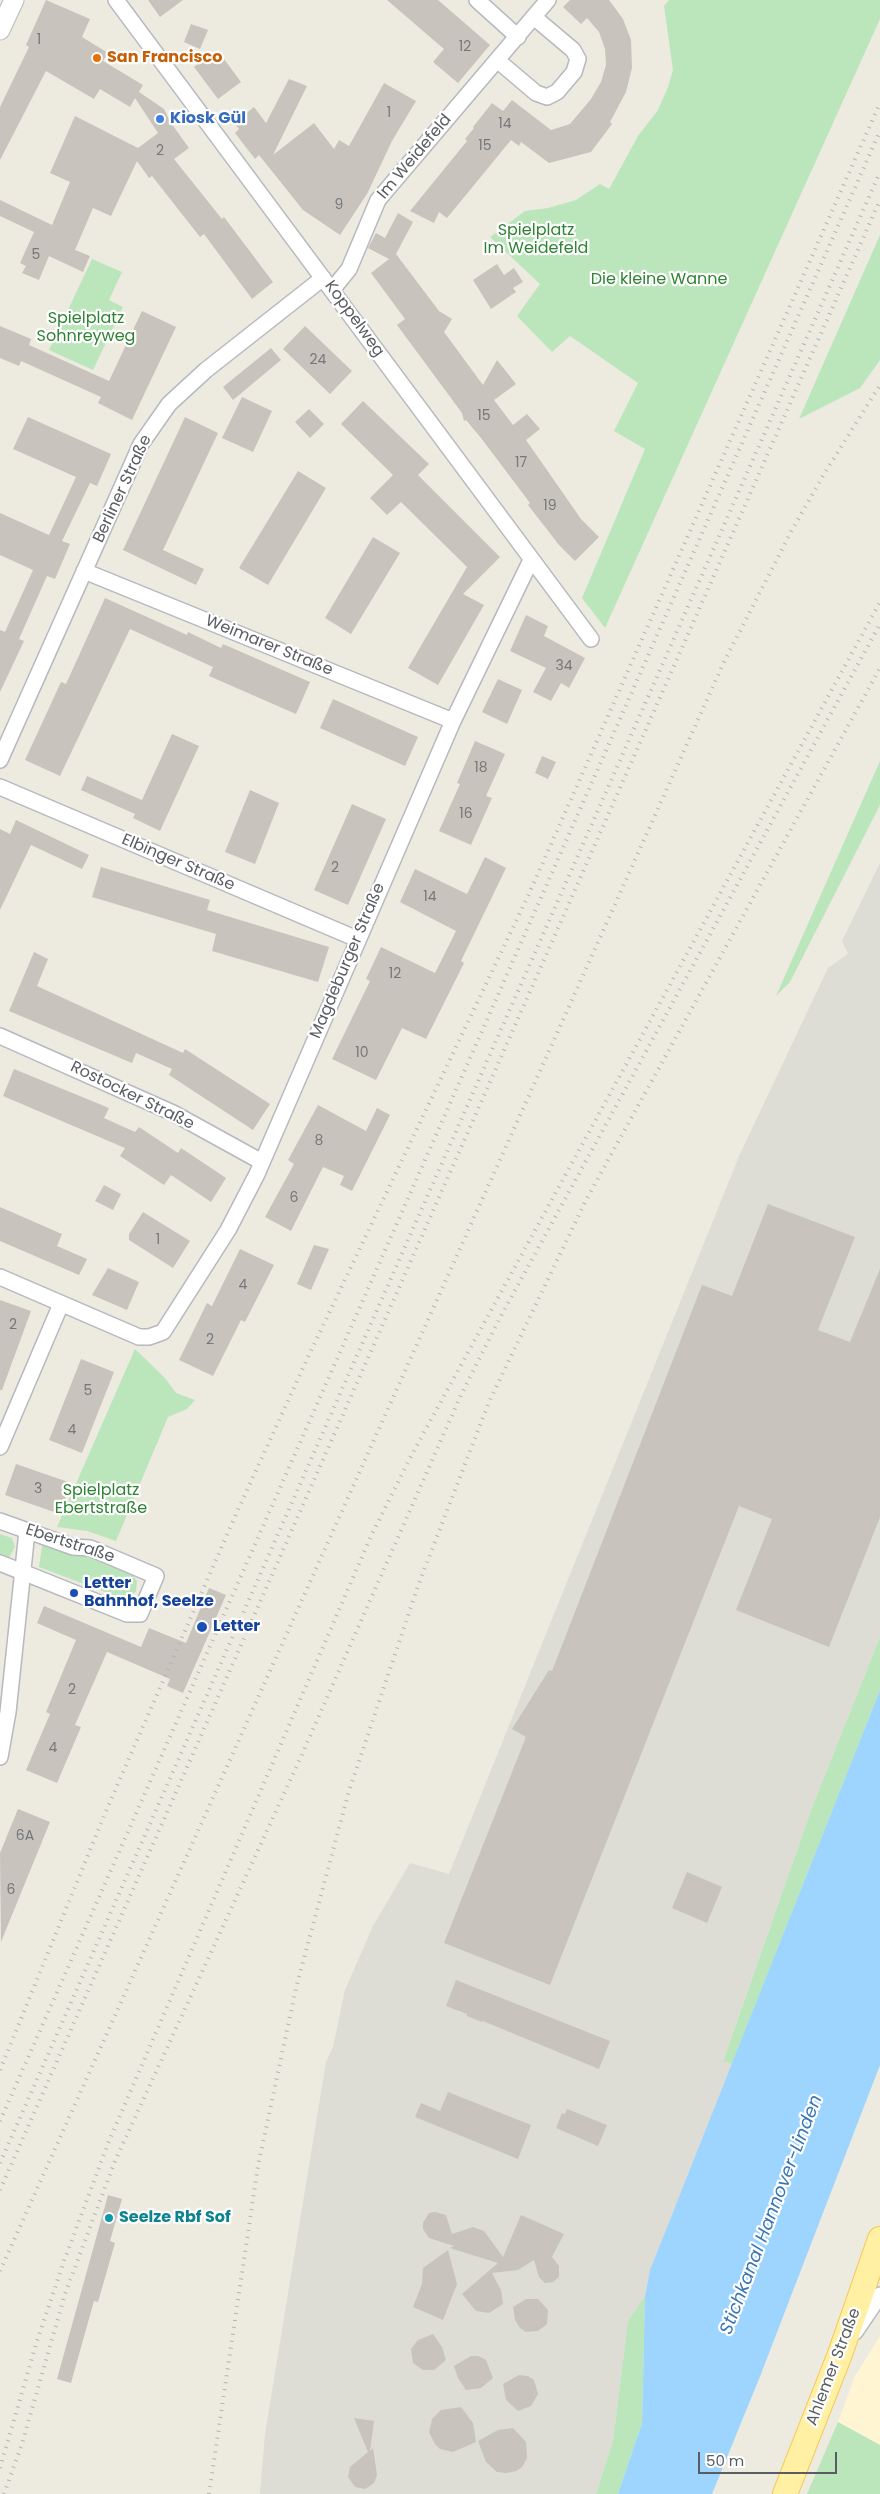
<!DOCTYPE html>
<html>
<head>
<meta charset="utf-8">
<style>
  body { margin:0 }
  #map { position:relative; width:880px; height:2494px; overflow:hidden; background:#edeae0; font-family:Poppins,sans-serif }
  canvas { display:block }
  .scale { position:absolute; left:698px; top:2452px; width:139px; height:22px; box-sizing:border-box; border:2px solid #595d62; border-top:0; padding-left:6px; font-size:15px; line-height:18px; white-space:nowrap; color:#595d62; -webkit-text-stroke:4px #fff; paint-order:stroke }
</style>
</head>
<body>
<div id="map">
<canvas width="880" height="2494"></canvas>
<div class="scale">50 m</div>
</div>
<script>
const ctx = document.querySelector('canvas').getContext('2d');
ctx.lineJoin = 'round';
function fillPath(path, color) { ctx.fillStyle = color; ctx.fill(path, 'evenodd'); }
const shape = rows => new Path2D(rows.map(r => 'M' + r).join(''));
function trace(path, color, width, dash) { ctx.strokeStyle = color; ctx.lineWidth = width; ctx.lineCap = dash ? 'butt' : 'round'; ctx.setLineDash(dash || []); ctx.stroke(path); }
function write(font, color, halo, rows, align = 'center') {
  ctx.font = font + ' Poppins,sans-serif'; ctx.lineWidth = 4.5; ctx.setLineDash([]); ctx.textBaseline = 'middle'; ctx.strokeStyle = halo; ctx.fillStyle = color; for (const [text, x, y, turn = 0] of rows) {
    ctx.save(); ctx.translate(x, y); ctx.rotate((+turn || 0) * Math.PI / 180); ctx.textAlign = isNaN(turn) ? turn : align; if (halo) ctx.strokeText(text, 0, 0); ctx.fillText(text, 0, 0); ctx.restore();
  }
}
fillPath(shape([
  [880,2336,880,2445,838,2422,855,2376]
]), '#fff5d3');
fillPath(shape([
  [880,863,880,1637,813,1805,723,2060,732,2064,650,2270,645,2296,628,2321,613,2441,596,2494,260,2494,265,2434,326,2062,333,2047,345,1990,373,1926,410,1863,449,1874,740,1154,828,968,848,954,842,941]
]), '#dddcd5');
fillPath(shape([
  [669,0,880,0,880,19,605,628,582,598,645,449,614,431,638,383,570,336,552,352,517,316,540,284,490,237,525,211,548,208,576,200,600,184,609,189,638,136,658,110,668,87,673,70,664,6],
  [880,235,880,360,860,388,799,419],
  [92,259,122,272,109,300,123,307,93,370,49,350],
  [880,761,880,805,790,982,776,996],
  [135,1349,165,1378,176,1393,195,1400,187,1409,168,1417,116,1541,87,1531,57,1527],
  [0,1534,12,1538,15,1547,9,1558,0,1555],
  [43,1540,131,1573,137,1581,136,1592,121,1598,39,1567],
  [880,1637,880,1690,732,2064,723,2061,813,1805],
  [645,2296,642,2423,618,2494,596,2494,613,2441,628,2321],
  [838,2422,880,2445,880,2494,807,2494]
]), '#bbe6bb');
fillPath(shape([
  [880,1690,880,2065,759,2379,712,2494,618,2494,642,2423,645,2296,650,2270]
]), '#9ed5ff');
fillPath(shape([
  [46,0,90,19,82,37,108,53,103,61,143,85,139,92,164,109,171,123,189,148,174,159,222,219,224,217,273,282,252,299,204,234,200,237,152,176,149,178,137,161,111,216,93,208,75,250,90,256,83,272,49,256,39,280,22,273,26,266,20,263,34,232,0,216,0,200,52,225,70,182,50,173,75,116,138,148,158,133,135,98,130,107,100,89,94,99,46,71,0,160,0,107,29,47,26,45],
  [148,0,183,0,160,17],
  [387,0,438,0,490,45,458,83,433,62,444,49],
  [570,0,609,0,623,19,631,40,632,68,626,92,610,122,612,124,591,152,549,163,521,142,519,146,511,140,447,218,439,212,434,223,410,211,467,141,465,139,474,128,473,127,492,103,503,111,512,100,551,130,570,124,591,99,601,82,606,65,605,49,599,32,587,18,581,24,563,7],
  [191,24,208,30,200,49,184,42],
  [212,53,219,63,224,59,241,82,218,99,194,67],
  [289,79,307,86,273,155,314,123,334,149,339,140,349,146,384,83,416,101,392,141,367,194,340,235,303,210,259,155,255,159,235,133,239,129,234,123,254,107,266,123],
  [398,213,413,222,396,254,439,311,452,319,444,332,483,385,497,360,516,384,494,400,513,425,527,414,540,429,526,440,581,519,599,537,575,561,559,545,528,505,530,503,481,438,466,420,464,421,462,413,397,325,405,319,371,273,389,259,368,248,376,233,385,238],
  [497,264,504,275,514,268,523,282,513,288,516,292,491,309,473,280],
  [142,311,176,327,132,420,98,403,101,397,21,361,19,366,0,358,0,326,31,339,29,345,109,381],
  [305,326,352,371,330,394,283,349],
  [271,348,281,360,233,400,223,387],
  [242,397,272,411,253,452,222,438],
  [363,401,429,464,418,475,500,557,463,594,484,605,438,685,408,668,467,567,401,502,387,515,370,498,393,475,341,424],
  [309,409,324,424,310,438,295,422],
  [28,417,111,454,97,486,90,483,62,541,70,544,55,579,47,576,19,639,24,641,0,692,0,630,5,632,33,570,0,555,0,513,49,535,76,477,13,449],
  [185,417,218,433,163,550,204,569,196,585,123,550],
  [298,471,326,488,268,585,239,568],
  [373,537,400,553,351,634,325,618],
  [105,598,187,635,188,632,221,648,223,644,310,682,296,714,209,676,213,667,130,629,60,776,25,760,61,682,66,684],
  [526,615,548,626,544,636,585,658,569,688,561,683,551,701,533,692,546,668,510,651],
  [498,679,522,690,507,724,482,712],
  [333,699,418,737,405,766,320,728],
  [172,734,199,746,160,831,133,818,135,814,81,790,87,776,142,800],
  [475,741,505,754,486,796,492,798,471,845,439,831,460,784,457,783],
  [542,756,556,762,548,779,535,773],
  [250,790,279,803,255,864,225,852],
  [352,804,386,819,348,905,314,890],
  [16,820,89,855,82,869,31,845,0,910,0,829,10,834],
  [485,857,506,868,461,961,464,963,426,1039,402,1028,376,1080,332,1059,370,981,366,979,381,947,435,973,456,931,400,902,415,869,467,894],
  [101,867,210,900,207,910,329,947,318,982,212,951,216,934,92,897],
  [34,952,48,959,37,986,183,1053,185,1049,270,1104,253,1130,169,1075,172,1069,136,1053,132,1063,9,1011],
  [14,1069,109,1108,104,1118,135,1132,139,1127,178,1153,181,1148,226,1178,211,1202,171,1175,164,1185,120,1156,125,1148,3,1096],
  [318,1105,366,1131,377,1108,390,1115,352,1191,340,1185,344,1176,323,1167,291,1231,265,1217,294,1164,288,1160],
  [104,1185,121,1194,113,1210,95,1201],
  [768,1204,855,1237,818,1330,850,1342,880,1269,880,1517,829,1647,736,1610,772,1519,739,1506,550,1985,444,1943,526,1737,512,1729,549,1670,552,1671,702,1285,732,1296],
  [0,1207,62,1234,57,1246,87,1259,79,1275,0,1241],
  [143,1212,190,1241,173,1268,129,1240,129,1234],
  [314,1245,329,1249,311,1290,297,1284],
  [240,1249,274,1265,245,1322,241,1320,213,1376,179,1360,207,1303,212,1306],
  [108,1268,139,1282,127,1310,92,1295],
  [0,1300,31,1311,2,1390,0,1390],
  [81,1359,114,1372,82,1453,49,1440],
  [16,1464,71,1483,60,1514,5,1495],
  [209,1588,226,1595,183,1693,167,1686,170,1679,107,1652,75,1725,81,1727,57,1783,26,1770,50,1714,46,1712,76,1640,37,1623,44,1606,141,1647,149,1628,186,1643],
  [18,1809,50,1822,1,1942,0,1853],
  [687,1872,722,1887,707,1923,672,1908],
  [456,1980,610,2041,599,2069,483,2021,482,2022,467,2016,467,2014,446,2006],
  [448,2092,531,2125,518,2159,415,2117,421,2103,440,2111],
  [567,2109,607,2125,598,2146,556,2128,562,2113,565,2114],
  [108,2195,122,2199,110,2241,115,2243,98,2302,94,2301,71,2383,57,2379],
  [435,2212,446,2215,452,2234,473,2227,484,2231,503,2257,521,2215,564,2234,552,2257,559,2266,559,2277,553,2282,545,2283,539,2277,534,2260,518,2270,492,2273,501,2290,503,2304,489,2313,476,2311,462,2294,498,2263,450,2248,454,2246,429,2238,423,2229,423,2223,429,2213],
  [448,2250,457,2284,443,2320,413,2307,422,2284,423,2268],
  [526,2299,538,2299,548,2310,547,2324,538,2331,526,2332,520,2328,515,2320,513,2307],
  [433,2334,442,2347,446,2360,434,2370,423,2370,413,2363,411,2349,418,2340],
  [471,2356,478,2356,486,2360,493,2378,481,2388,466,2390,458,2378,454,2366],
  [519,2375,528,2376,534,2380,538,2394,531,2406,518,2411,506,2400,503,2384],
  [461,2407,473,2423,476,2442,453,2452,440,2449,435,2444,429,2432,432,2419,441,2410],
  [354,2418,374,2421,370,2451,373,2448,377,2475,374,2483,365,2489,355,2487,348,2477,350,2467,368,2452],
  [513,2428,526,2442,527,2458,522,2467,516,2471,506,2473,497,2472,486,2462,478,2441,498,2430]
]), '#c8c4bd');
const minor = shape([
  [116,0,591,639],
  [477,0,518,37],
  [497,60,536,93,547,97,557,92,574,72,578,59,573,50,535,18],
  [332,290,349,269,378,200,548,0],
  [84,571,453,721],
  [0,760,141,444,169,404,206,370,323,278],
  [0,787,357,939],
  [0,1036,173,1113,262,1162],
  [0,1277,139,1337,149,1337,163,1332,228,1230,257,1174,453,721,531,560],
  [0,1447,61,1304],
  [0,1521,73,1547,90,1548,156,1576,140,1614,127,1614,0,1563],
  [0,1757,8,1712,27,1531],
  [855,2332,880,2295]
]);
const tertiary = shape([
  [0,30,14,0]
]);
const primary = shape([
  [785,2494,840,2354,880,2239]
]);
trace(minor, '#b6b9be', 18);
trace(tertiary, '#b6b9be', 21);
trace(primary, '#f7c84f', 26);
trace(minor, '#fff', 15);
trace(tertiary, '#fff', 19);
trace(primary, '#fff0a3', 24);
trace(shape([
  [0,2070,106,1811,237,1512,309,1355,528,896,880,103],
  [0,2121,880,131],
  [0,2163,880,172],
  [0,2190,880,200],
  [0,2271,724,662,792,530,824,474,880,385],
  [0,2468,36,2344,64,2261,109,2141,371,1536,410,1458,880,602],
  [4,2494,22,2444,65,2294,115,2161,299,1761,461,1395,501,1316,880,624],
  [209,2494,258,2166,296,1988,349,1791,419,1583,489,1402,586,1200,880,668]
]), '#b2b3b3', 4, [1, 6]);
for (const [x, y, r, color] of [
  [97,58,5,"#e8710a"],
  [160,119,5,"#3f7fe0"],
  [74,1593,5,"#1a4fb4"],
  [202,1627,6,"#1a4fb4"],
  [109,2218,5,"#0f9aa8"]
]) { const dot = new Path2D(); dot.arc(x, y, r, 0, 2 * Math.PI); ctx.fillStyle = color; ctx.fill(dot); trace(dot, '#fff', 2); }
write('14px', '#757779', null, [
  ["1",39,40],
  ["12",465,47],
  ["1",389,113],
  ["14",505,124],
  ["15",485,146],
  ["2",160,151],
  ["9",339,205],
  ["5",36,255],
  ["24",318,360],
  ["15",484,416],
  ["17",521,463],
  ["19",550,506],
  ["34",564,666],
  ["18",481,768],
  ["16",466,814],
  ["2",335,868],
  ["14",430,897],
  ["12",395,974],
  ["10",362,1053],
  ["8",319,1141],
  ["6",294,1198],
  ["1",158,1240],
  ["4",243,1285],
  ["2",13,1325],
  ["2",210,1340],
  ["5",88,1391],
  ["4",72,1430],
  ["3",38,1489],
  ["2",72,1690],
  ["4",53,1748],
  ["6A",25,1836],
  ["6",11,1890]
]);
write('bold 16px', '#c56008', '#fff', [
  ["San Francisco",107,58]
], 'left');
write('bold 16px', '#366cbe', '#fff', [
  ["Kiosk Gül",170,119]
], 'left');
write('16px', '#595d62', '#fff', [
  ["Im Weidefeld",415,157,-50],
  ["Koppelweg",354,319,54],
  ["Berliner Straße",123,489,-65],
  ["Weimarer Straße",269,646,22],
  ["Elbinger Straße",178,863,23],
  ["Magdeburger Straße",348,961,-67],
  ["Rostocker Straße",132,1096,26],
  ["Ebertstraße",70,1544,18],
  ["Ahlemer Straße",834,2367,-69]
]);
write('16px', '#308334', '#fff', [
  ["Spielplatz",536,231],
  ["Im Weidefeld",536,249],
  ["Die kleine Wanne",659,280],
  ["Spielplatz",86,319],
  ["Sohnreyweg",86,337],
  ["Spielplatz",101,1491],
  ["Ebertstraße",101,1509]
]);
write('bold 16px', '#164399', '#fff', [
  ["Letter",84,1584],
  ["Bahnhof, Seelze",84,1602],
  ["Letter",213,1627]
], 'left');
write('bold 16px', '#0d838f', '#fff', [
  ["Seelze Rbf Sof",119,2218]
], 'left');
write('italic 18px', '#3875b5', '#fff', [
  ["Stichkanal Hannover-Linden",772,2215,-69]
]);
</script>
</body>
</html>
